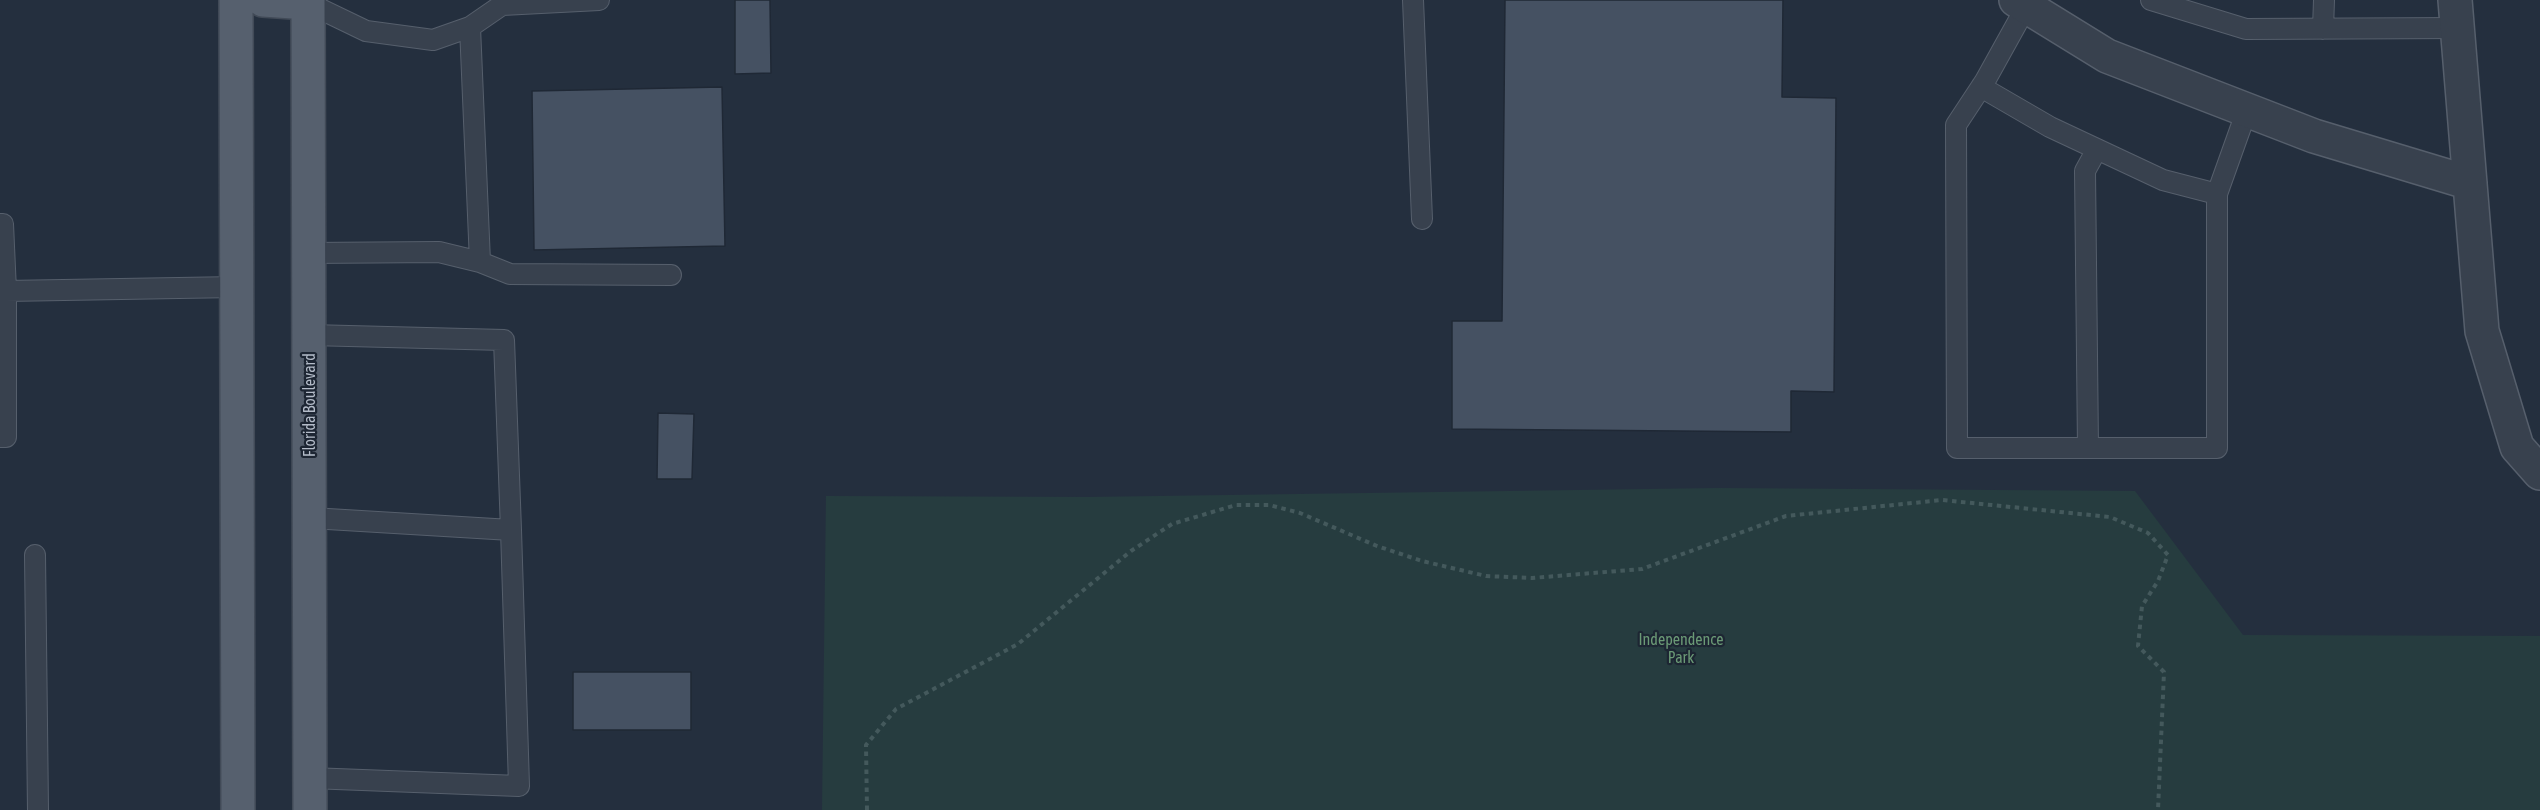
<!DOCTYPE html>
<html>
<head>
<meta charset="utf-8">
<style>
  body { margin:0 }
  canvas { display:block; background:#242f3e }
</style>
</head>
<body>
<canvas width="2540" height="810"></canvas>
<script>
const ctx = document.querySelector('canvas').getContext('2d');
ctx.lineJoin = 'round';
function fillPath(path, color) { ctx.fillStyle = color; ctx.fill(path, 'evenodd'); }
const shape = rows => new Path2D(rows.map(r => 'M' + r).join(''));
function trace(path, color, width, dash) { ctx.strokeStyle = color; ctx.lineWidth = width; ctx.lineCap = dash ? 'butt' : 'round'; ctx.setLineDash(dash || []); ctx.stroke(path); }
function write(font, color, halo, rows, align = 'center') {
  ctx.font = font + ' "Asap Condensed",sans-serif'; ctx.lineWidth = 4.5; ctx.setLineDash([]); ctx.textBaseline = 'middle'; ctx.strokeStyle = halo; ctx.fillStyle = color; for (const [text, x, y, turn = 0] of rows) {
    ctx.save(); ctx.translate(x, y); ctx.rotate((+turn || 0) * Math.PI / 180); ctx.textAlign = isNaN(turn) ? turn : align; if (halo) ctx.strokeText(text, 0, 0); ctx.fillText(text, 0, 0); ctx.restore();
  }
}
fillPath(shape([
  [1719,488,2135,491,2243,635,2540,636,2540,810,822,810,826,496,1088,497]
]), '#263c3f');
const building = shape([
  [735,0,770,0,771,73,735,74,735,0],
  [1505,0,1783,0,1782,97,1836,98,1834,392,1791,391,1791,432,1452,429,1452,321,1502,321,1505,0],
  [722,87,725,246,534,250,532,91,722,87],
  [658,413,694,414,692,479,657,479,658,413],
  [573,672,691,672,691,730,573,730,573,672]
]);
fillPath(building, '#455162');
trace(building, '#1f2835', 1.5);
const lane = shape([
  [1413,0,1422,219],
  [2151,0,2246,29,2457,28],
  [308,3,366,31,433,40,470,27,502,5,599,0],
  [2026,7,1985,81,1956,125,1957,448,2217,448,2217,194,2247,110],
  [470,27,480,262],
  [2323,29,2324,0],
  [1981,87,2050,127,2163,180,2217,194],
  [0,224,3,224,6,291],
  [309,253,439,252,480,262,510,274,671,275],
  [310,335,504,340,511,530],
  [0,437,6,437,6,291,236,287],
  [2088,448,2085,171,2097,149],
  [35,555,38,810],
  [310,778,519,786,511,530,311,518]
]);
const street = shape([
  [2016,0,2107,56,2314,136,2470,183],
  [2455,0,2482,331,2517,447,2540,473]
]);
const primary = shape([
  [236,0,238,810],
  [263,0,308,3],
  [308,0,310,810]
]);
trace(lane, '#565f6c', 22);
trace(street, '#565f6c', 36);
trace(primary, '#414a57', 36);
trace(shape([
  [867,810,866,745,896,709,1018,644,1131,551,1172,524,1236,505,1269,505,1300,513,1377,546,1422,561,1486,576,1532,578,1642,569,1786,516,1942,500,2110,517,2148,533,2168,555,2158,581,2142,606,2138,646,2164,672,2158,810]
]), '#44595c', 4, [4.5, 4.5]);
trace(lane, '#38414e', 20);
trace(street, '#38414e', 33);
trace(primary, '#56606e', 33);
write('16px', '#b4bcc9', '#1d2633', [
  ["Florida Boulevard",310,405,-90]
]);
write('16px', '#6b9a76', '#1d2633', [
  ["Independence",1681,640],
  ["Park",1681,658]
]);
</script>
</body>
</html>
